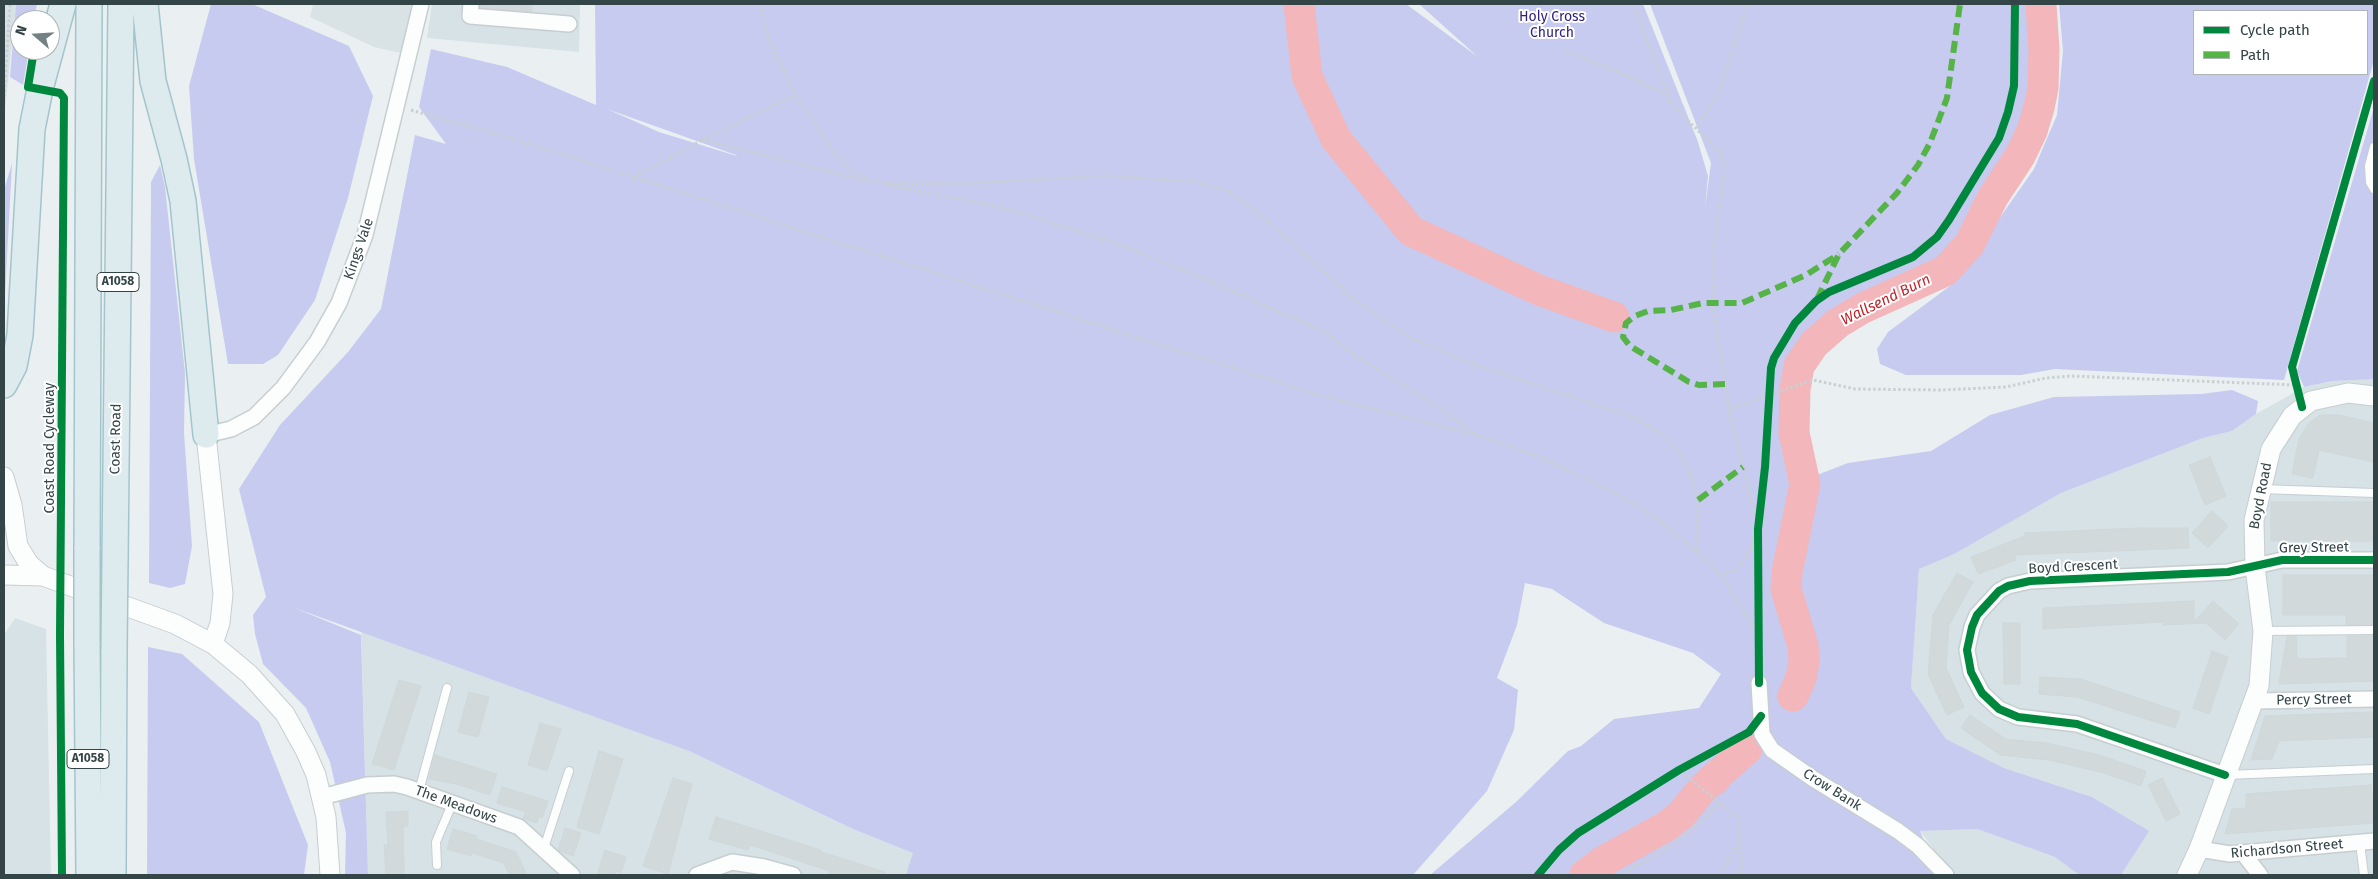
<!DOCTYPE html>
<html>
<head>
<meta charset="utf-8">
<style>
  body { margin:0 }
  #map { position:relative; width:2378px; height:879px; overflow:hidden; background:#eaf0f2; font-family:"Fira Sans",sans-serif }
  canvas { display:block }
  .frame { position:absolute; inset:0; border:5px solid #344548; pointer-events:none }
  .legend { position:absolute; left:2193px; top:10px; width:175px; height:65px; box-sizing:border-box; background:#fff; border:1px solid #aeb5b6; margin:0; padding:6px 9px; list-style:none; font-size:15px; color:#344548 }
  .legend li { display:flex; align-items:center; gap:10px; height:25px }
  .legend b { width:25px; border:1px solid #aeb5b6 }
  .north { position:absolute; left:10px; top:10px; width:50px; height:50px; box-sizing:border-box; background:#fff; border:1px solid #aeb5b6; border-radius:50%; rotate:289deg; font-size:14px; font-weight:700; line-height:20px; text-align:center; color:#344548 }
  .north::after { content:''; display:block; margin:auto; width:18px; height:22px; background:#748184; clip-path:polygon(50% 0,100% 100%,50% 72%,0 100%) }
</style>
</head>
<body>
<div id="map">
<canvas width="2378" height="879"></canvas>
<div class="frame"></div>
<ul class="legend">
<li><b style="height:6px;background:#00873e"></b>Cycle path</li>
<li><b style="height:6px;background:#56b347"></b>Path</li>
</ul>
<div class="north">N</div>
</div>
<script>
const ctx = document.querySelector('canvas').getContext('2d');
ctx.lineJoin = 'round';
function fillPath(path, color) { ctx.fillStyle = color; ctx.fill(path, 'evenodd'); }
const shape = rows => new Path2D(rows.map(r => 'M' + r).join(''));
function trace(path, color, width, dash) { ctx.strokeStyle = color; ctx.lineWidth = width; ctx.lineCap = dash ? 'butt' : 'round'; ctx.setLineDash(dash || []); ctx.stroke(path); }
function write(font, color, halo, rows, align = 'center') {
  ctx.font = font + ' "Fira Sans",sans-serif'; ctx.lineWidth = 4; ctx.setLineDash([]); ctx.textBaseline = 'middle'; ctx.strokeStyle = halo; ctx.fillStyle = color; for (const [text, x, y, turn = 0] of rows) {
    ctx.save(); ctx.translate(x, y); ctx.rotate((+turn || 0) * Math.PI / 180); ctx.textAlign = isNaN(turn) ? turn : align; if (halo) ctx.strokeText(text, 0, 0); ctx.fillText(text, 0, 0); ctx.restore();
  }
}
fillPath(shape([
  [4,4,16,4,4,120],
  [432,4,580,4,579,52,427,38],
  [2369,378,2374,379,2374,875,2121,875,2148,831,2092,797,2004,768,1946,739,1911,688,1919,569,2061,493,2203,438,2232,431,2256,414,2304,387,2332,381],
  [15,618,46,629,51,875,4,875,4,635],
  [361,627,689,751,853,829,914,853,906,875,368,875],
  [1977,829,2055,857,2079,875,1953,875,1920,831]
]), '#d6e2e6');
fillPath(shape([
  [313,4,413,4,401,53,374,47,310,17]
]), '#d9e2e4');
fillPath(shape([
  [16,4,37,4,34,20,20,20,20,50,29,50,23,85,10,77],
  [211,4,252,4,349,46,373,96,348,198,315,300,278,355,263,364,228,364,194,159,189,86],
  [595,4,1406,4,1478,57,1419,4,1643,4,1698,142,1708,176,1705,208,1711,163,1650,4,2034,4,2036,70,2033,98,2024,130,2012,156,1992,183,1954,252,1929,272,1852,303,1822,324,1795,358,1788,376,1787,413,1791,485,1848,463,1931,451,1990,415,2054,397,2201,394,2232,390,2258,401,2256,414,2232,431,2203,438,2061,493,1954,554,1919,569,1911,688,1946,739,2004,768,2092,797,2149,831,2121,875,2079,875,2055,857,1977,829,1920,831,1937,875,1430,875,1516,802,1568,751,1581,746,1614,719,1699,708,1721,674,1693,653,1604,623,1552,589,1525,583,1517,625,1497,678,1518,690,1514,730,1487,791,1413,875,906,875,913,853,853,829,689,751,292,607,361,635,368,875,345,875,346,833,330,762,306,708,263,664,255,634,253,615,266,597,239,489,280,425,348,352,381,309,415,135,446,144,419,107,431,49,507,67,596,105],
  [607,109,736,155,737,156,659,132],
  [2059,4,2374,4,2374,60,2284,380,2055,369,2021,375,1906,375,1880,364,1877,349,1888,332,1954,283,2034,169,2057,115,2063,51],
  [2194,11,2367,11,2367,74,2194,74],
  [2374,107,2374,379,2332,381,2304,387,2297,371],
  [12,163,4,314,4,190],
  [160,165,165,187,185,373,184,433,192,546,185,584,170,588,149,583,151,182],
  [148,647,182,654,259,722,308,845,304,875,147,875]
]), '#c7cbef');
fillPath(shape([
  [1742,744,1752,754,1745,767,1724,792,1682,814,1682,803,1686,797,1681,794,1685,787,1693,785,1693,780,1705,769]
]), '#f3b6bb');
trace(shape([
  [1299,4,1307,76,1336,139,1411,231,1539,290,1614,317],
  [1793,696,1801,678,1804,662,1803,646,1786,589,1787,572,1805,484,1794,433,1795,390,1799,366,1814,344,1838,323,1863,308,1945,271,1969,245,1993,197,2020,156,2032,131,2039,108,2043,88,2044,50,2041,4],
  [1585,875,1602,862,1667,826,1682,814,1703,788,1747,749]
]), '#f3b6bb', 31);
const building = shape([
  [481,4,532,4,532,12,480,7,481,4],
  [2320,415,2339,415,2374,423,2374,462,2319,450,2313,478,2292,474,2299,439,2308,424,2320,415],
  [2210,457,2226,496,2205,505,2189,465,2210,457],
  [2271,502,2374,502,2374,541,2271,541,2271,502],
  [2212,511,2228,526,2208,548,2192,533,2212,511],
  [2140,528,2188,528,2189,548,2014,555,2016,560,1978,574,1971,557,2025,536,2025,533,2140,528],
  [1957,573,1973,582,1949,625,1946,668,1964,707,1947,715,1928,674,1933,615,1957,573],
  [2283,575,2374,575,2374,624,2346,625,2346,615,2283,615,2283,575],
  [2194,601,2194,622,2213,601,2239,624,2225,640,2206,623,2163,625,2163,622,2043,629,2043,608,2194,601],
  [2003,623,2020,623,2020,684,2004,684,2003,623],
  [2287,636,2296,636,2297,659,2347,658,2347,636,2374,636,2374,681,2279,684,2287,636],
  [2212,651,2228,657,2209,714,2193,708,2212,651],
  [2040,677,2081,679,2180,712,2175,728,2077,697,2039,694,2040,677],
  [399,680,421,686,394,770,372,764,399,680],
  [469,692,489,697,478,737,458,732,469,692],
  [2374,712,2374,737,2279,741,2272,759,2251,760,2265,716,2374,712],
  [1970,715,2006,739,2047,743,2099,755,2146,771,2141,786,2104,773,2049,760,2000,755,1961,728,1970,715],
  [540,723,561,729,547,771,528,765,540,723],
  [599,751,623,759,599,834,577,827,599,751],
  [435,755,497,774,490,795,457,784,429,779,435,755],
  [673,778,692,784,668,874,643,866,673,778],
  [2162,778,2180,814,2166,821,2148,785,2162,778],
  [2371,785,2372,799,2374,799,2374,823,2225,834,2232,809,2246,808,2246,794,2371,785],
  [502,787,548,801,542,818,539,817,537,823,523,819,526,812,497,803,502,787],
  [408,811,408,826,403,827,404,875,386,875,384,845,388,845,386,812,408,811],
  [716,817,821,850,821,852,885,872,884,875,828,875,830,871,750,845,748,850,709,839,716,817],
  [565,828,581,833,573,856,558,850,565,828],
  [453,829,477,836,476,839,516,852,527,875,509,875,504,863,472,853,471,856,447,849,453,829],
  [605,850,626,857,621,873,617,871,615,875,597,875,605,850]
]);
fillPath(building, '#d2d9db');
trace(building, '#cfd8da', 1);
const service = shape([
  [2374,147,2369,166,2370,182,2374,189],
  [2261,489,2374,493],
  [2263,631,2374,630],
  [2226,775,2374,769],
  [419,791,447,688],
  [2360,843,2364,875],
  [544,848,569,771],
  [437,865,436,842,452,804]
]);
const minor = shape([
  [471,4,470,16,569,24],
  [206,435,231,429,254,417,283,388,317,342,339,303,365,235,421,4],
  [1759,683,1762,734,1772,750,1812,778,1898,831,1918,846,1946,875],
  [2255,701,2374,699],
  [2225,775,2077,724,2018,717,1999,709,1982,693,1971,672,1967,650,1972,627,1977,615,1999,591,2008,586,2030,581,2228,572,2282,560,2374,560],
  [322,797,367,785,394,784,407,787,519,827,572,875],
  [2199,849,2230,854,2374,841],
  [2243,853,2260,875],
  [697,875,732,862,764,867,793,875]
]);
const tertiary = shape([
  [206,435,223,594,220,623,213,644],
  [4,477,12,505,18,546,29,564,43,576],
  [4,575,43,576,175,624,213,644,249,674,285,714,306,752,316,775,326,817,330,875],
  [2187,875,2199,849,2259,686,2263,631,2255,567,2254,520,2271,449,2292,416,2311,401,2348,393,2374,396]
]);
const trunk = shape([
  [145,4,153,81,174,159,183,201,206,435],
  [4,385,14,366,20,335,32,129,40,89,63,4],
  [87,549,89,4],
  [115,559,121,4],
  [87,642,89,875],
  [113,875,114,650]
]);
trace(service, '#c7ced0', 10);
trace(minor, '#c7ced0', 18);
trace(tertiary, '#c7ced0', 21);
trace(trunk, '#a2c5cc', 28);
trace(shape([
  [760,4,768,37,795,95,837,157,851,170,872,182,913,184,968,183,1107,176,1191,181,1229,191,1262,216,1356,301,1410,338,1467,362,1636,418,1661,434,1681,455,1691,475,1698,500,1697,551],
  [1633,4,1672,105,1720,152,1725,166,1713,252,1713,304,1729,409,1758,529,1747,555,1737,569,1722,576],
  [1564,50,1611,69,1666,94],
  [4,97,10,4],
  [411,110,520,141,1312,393,1488,438,1540,457,1617,494,1654,516,1697,552,1722,576,1758,635],
  [1697,128,1718,94,1747,4],
  [702,140,868,181],
  [634,178,702,140,795,95],
  [884,184,1013,210,1121,245,1205,279,1325,332,1354,355,1441,409,1475,434],
  [1729,409,1813,380,1855,389,1941,390,2006,387,2046,378,2071,376,2295,385],
  [1679,770,1739,818,1742,875],
  [1619,875,1655,856,1683,837,1721,803],
  [1719,875,1741,840]
]), '#c9d0d2', 3, [2.5, 2.5]);
trace(service, '#fcfdfd', 8);
trace(minor, '#fcfdfd', 15);
trace(tertiary, '#fcfdfd', 19);
trace(trunk, '#deebee', 25);
const trunkBridge = shape([
  [87,642,87,549],
  [114,650,115,559]
]);
trace(trunkBridge, '#a2c5cc', 28, []);
trace(trunkBridge, '#deebee', 25);
trace(shape([
  [1817,299,1839,254,1897,193,1918,165,1930,143,1947,98,1960,4],
  [1725,384,1699,385,1689,382,1630,346,1623,337,1626,323,1635,316,1648,311,1671,310,1703,303,1742,303,1806,275,1839,254],
  [1698,500,1743,467]
]), '#56b347', 6, [12, 6]);
trace(shape([
  [34,50,28,87,60,93,64,98,60,635,62,875],
  [2302,407,2292,367,2374,81],
  [1759,683,1758,529,1765,467,1771,368,1774,358,1795,323,1816,301,1829,292,1913,257,1937,237,1949,220,1999,138,2008,112,2014,86,2015,4],
  [2225,775,2077,724,2018,717,1999,709,1982,693,1971,672,1967,650,1972,627,1977,615,1999,591,2008,586,2030,581,2228,572,2282,560,2374,560],
  [1538,875,1559,850,1578,833,1679,770,1749,732,1761,716]
]), '#00873e', 8);
for (const [x, y, w] of [
  [118,282,42],
  [88,759,42]
]) { const box = new Path2D(); box.roundRect(x - w / 2, y - 9.5, w, 19, 4); ctx.fillStyle = '#fff'; ctx.fill(box); trace(box, '#344548', 1); }
write('bold 12px', '#344548', null, [
  ["A1058",118,282],
  ["A1058",88,759]
]);
write('14px', '#30227f', '#fff', [
  ["Holy Cross",1552,17],
  ["Church",1552,33]
]);
write('14px', '#344548', '#fff', [
  ["Kings Vale",359,249,-71],
  ["Coast Road",116,439,-89],
  ["Coast Road Cycleway",50,448,-90],
  ["Boyd Road",2261,496,-79],
  ["Grey Street",2314,548,-1],
  ["Boyd Crescent",2073,567,-3],
  ["Percy Street",2314,700,-1],
  ["Crow Bank",1832,790,32],
  ["The Meadows",456,805,20],
  ["Richardson Street",2287,849,-5]
]);
write('italic 15px', '#be242c', '#fff', [
  ["Wallsend Burn",1886,300,-26]
]);
</script>
</body>
</html>
